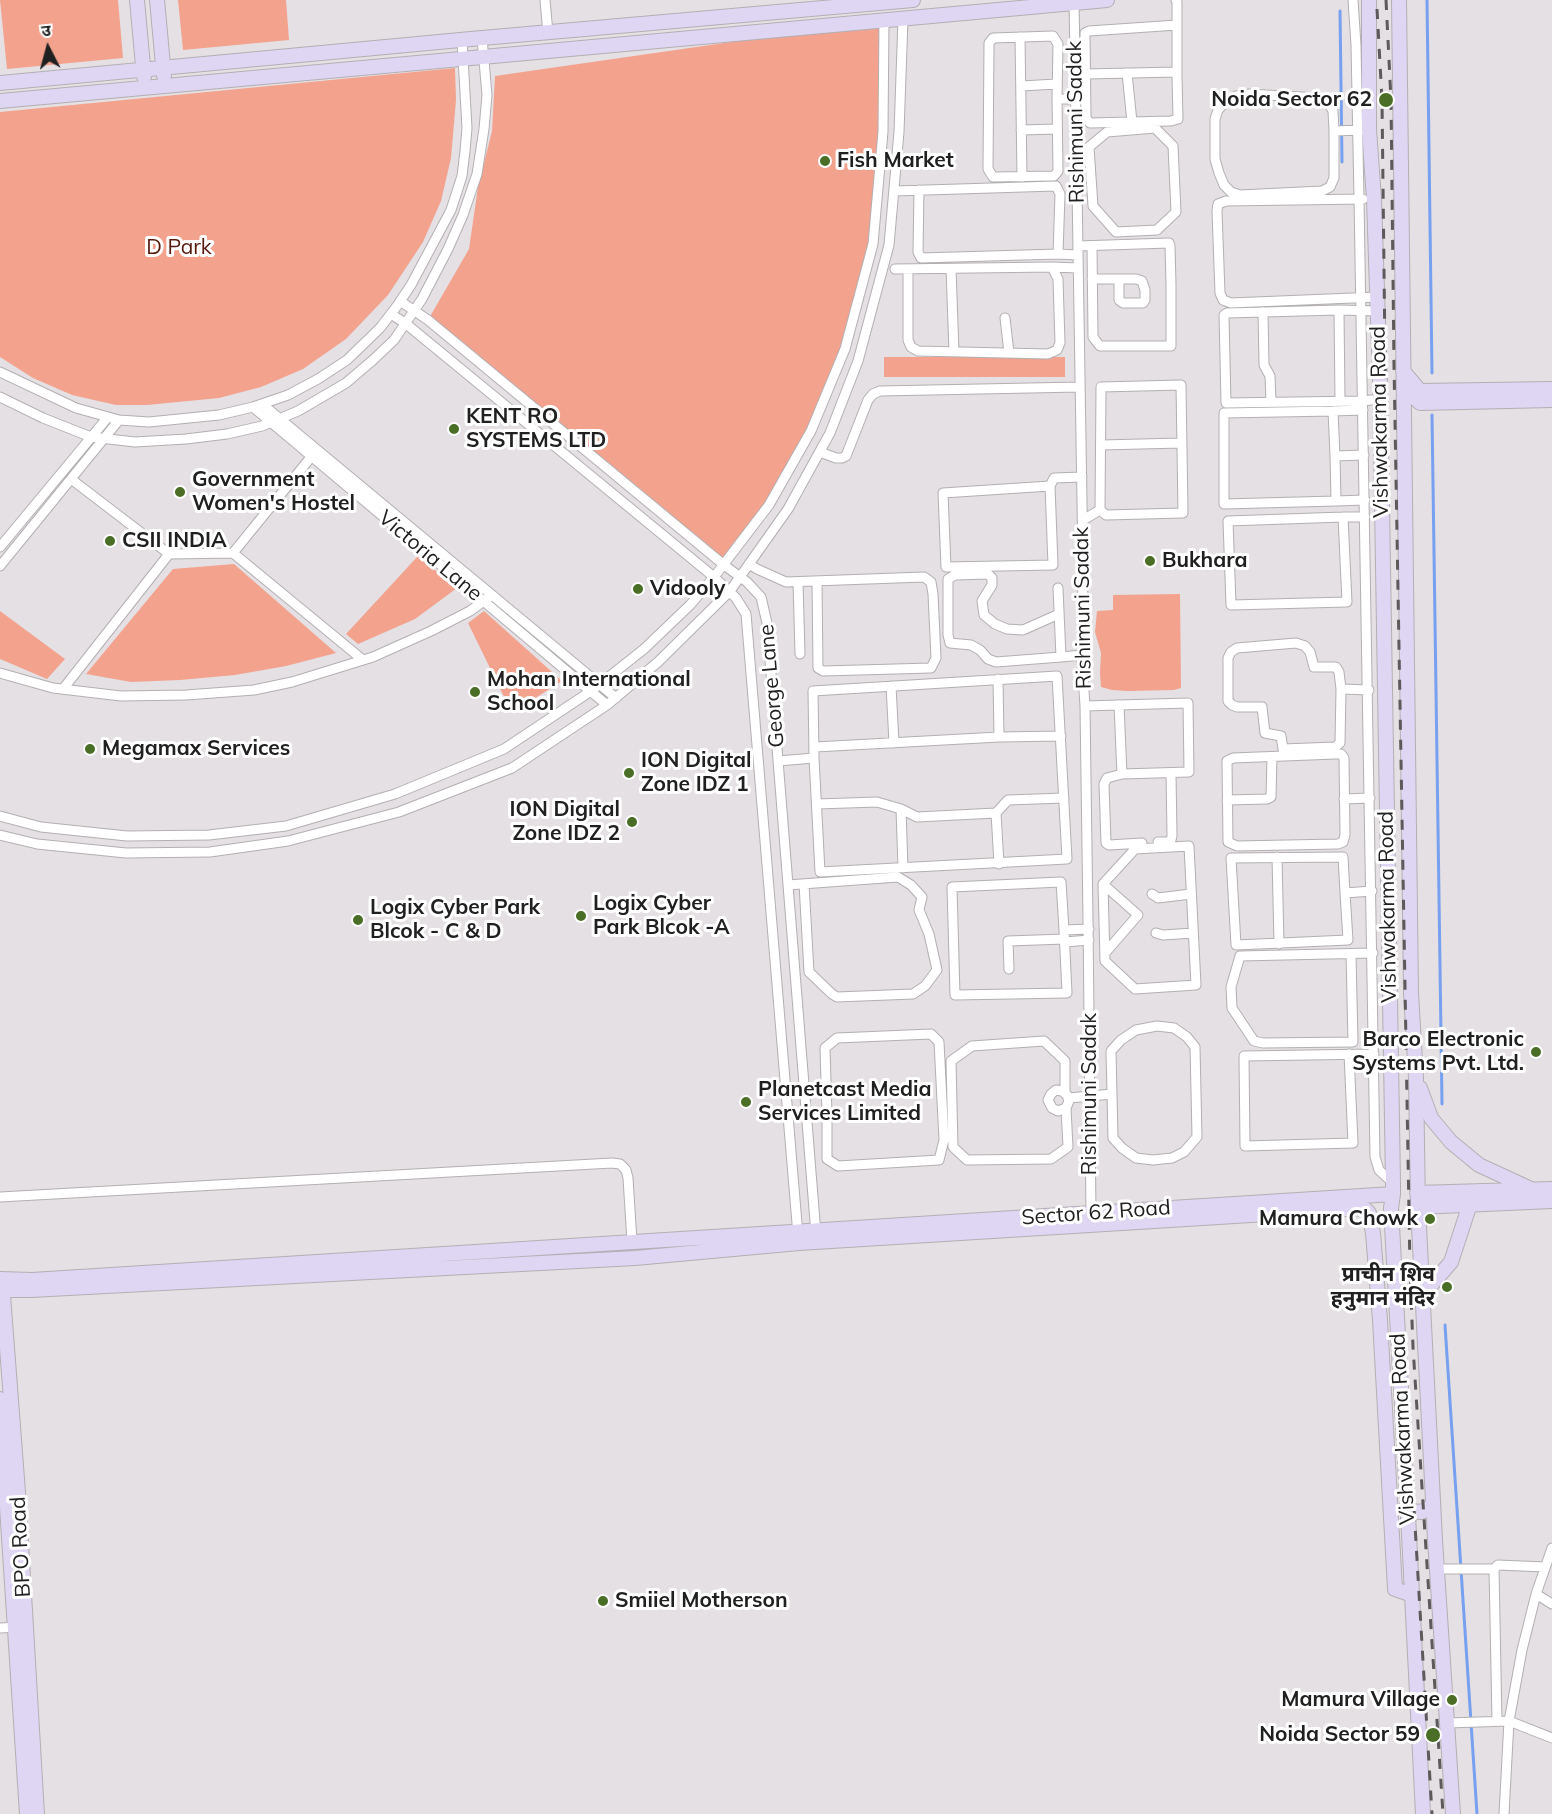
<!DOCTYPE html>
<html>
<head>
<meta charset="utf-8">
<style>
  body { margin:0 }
  #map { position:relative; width:1552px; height:1814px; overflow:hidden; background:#e4e0e3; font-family:Mulish,"Noto Sans Devanagari",sans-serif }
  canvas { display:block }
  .north { position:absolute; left:18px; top:18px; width:60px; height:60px; -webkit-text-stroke:4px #fff; paint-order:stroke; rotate:354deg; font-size:16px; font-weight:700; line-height:24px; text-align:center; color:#212021 }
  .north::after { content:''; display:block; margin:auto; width:21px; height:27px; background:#212021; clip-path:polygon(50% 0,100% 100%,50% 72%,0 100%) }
</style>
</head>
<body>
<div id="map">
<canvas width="1552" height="1814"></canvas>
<div class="north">उ</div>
</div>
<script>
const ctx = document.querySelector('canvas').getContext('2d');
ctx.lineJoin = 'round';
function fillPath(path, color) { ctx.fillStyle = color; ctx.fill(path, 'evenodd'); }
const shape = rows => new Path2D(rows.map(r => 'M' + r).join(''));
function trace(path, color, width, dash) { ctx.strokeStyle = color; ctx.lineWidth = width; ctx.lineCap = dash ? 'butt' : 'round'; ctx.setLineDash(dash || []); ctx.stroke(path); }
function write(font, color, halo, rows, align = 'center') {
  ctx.font = font + ' Mulish,"Noto Sans Devanagari",sans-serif'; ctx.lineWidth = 6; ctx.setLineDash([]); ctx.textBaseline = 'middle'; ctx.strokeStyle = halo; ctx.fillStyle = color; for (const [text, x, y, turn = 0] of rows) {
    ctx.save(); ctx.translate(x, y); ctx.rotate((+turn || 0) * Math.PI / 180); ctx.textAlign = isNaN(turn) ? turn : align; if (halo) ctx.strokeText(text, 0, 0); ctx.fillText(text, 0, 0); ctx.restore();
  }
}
fillPath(shape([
  [0,0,118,0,123,58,7,69],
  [178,0,286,0,289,40,183,50],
  [884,20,882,138,870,256,852,323,817,416,775,493,724,565,428,320,469,249,478,187,492,131,495,76],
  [455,68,456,100,451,158,441,201,423,242,388,295,346,339,303,369,261,387,219,398,147,405,116,405,72,395,33,378,0,357,0,112],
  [884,357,1065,357,1065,377,884,377],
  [418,556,457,588,415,619,358,644,346,634],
  [234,564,336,653,286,666,235,675,180,680,131,682,86,674,173,569],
  [1180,594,1181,688,1174,690,1128,691,1112,690,1101,687,1100,673,1101,653,1095,632,1097,611,1113,610,1113,595],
  [0,611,65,659,47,679,0,659],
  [484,611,562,681,512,713,468,623]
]), '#f3a28e');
trace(shape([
  [1427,0,1432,373],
  [1340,11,1342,162],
  [1432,415,1442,1104],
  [1445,1325,1477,1814]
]), '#78a0f0', 3);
const street = shape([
  [545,0,548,33],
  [1074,0,1083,564,1082,661,1085,706,1088,920,1091,1213],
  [1176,0,1177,2,1177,76,1178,119,1171,121,1090,123,1086,118,1085,33,1089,31,1177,25],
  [1353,0,1356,45,1359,199,1375,1157,1379,1170,1393,1183],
  [1020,37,1022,177],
  [1127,73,1132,122],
  [1086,74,1177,72],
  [1021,86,1057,84],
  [1057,99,1058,171,1054,176,993,177,988,169,989,43,993,38,1053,36,1058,44,1057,99,1075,99],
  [1155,128,1173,146,1176,212,1157,230,1116,232,1093,206,1089,147,1107,132,1155,128],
  [1021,130,1057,129],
  [1334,131,1334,178,1330,187,1322,191,1240,195,1231,192,1224,185,1219,173,1215,159,1215,119,1218,110,1226,101,1236,96,1249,94,1319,98,1328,102,1333,111,1334,131,1361,130],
  [919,190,918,252,921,258,1058,254],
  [894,191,1056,186,1060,194,1058,254,1078,255],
  [1363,199,1226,201,1218,204,1217,211,1220,293,1223,300,1231,303,1377,297],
  [1078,246,1169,243,1170,246,1171,284,1171,346,1100,346,1096,341,1093,337,1092,246],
  [1052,267,1078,268],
  [895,269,1052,267,1058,279,1060,343,1057,350,1048,354,918,351,911,347,908,340,908,269],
  [951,269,954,352],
  [1092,279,1136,279,1142,281,1145,290,1145,300,1143,303,1123,303,1119,300,1119,279],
  [400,301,428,320,724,565,747,582,761,597,767,623,816,1234],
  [1339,310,1378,311],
  [1263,312,1264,365,1270,376,1271,402],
  [391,314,405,323,714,577,736,598,746,614,798,1235],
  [1005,318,1009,353],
  [0,372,76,408,119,420,149,422,219,415,253,407,288,395,318,379,347,360,380,328,397,306,411,285,451,210,462,176,465,151,467,128,462,40],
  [0,397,43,418,91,437,135,442,186,439,227,434,262,426,298,411,346,383,373,360,394,340,422,299,448,249,463,215,477,174,484,129,487,95,482,38],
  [1340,401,1339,310,1227,313,1224,315,1226,403,1363,401,1380,399],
  [262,404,616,698],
  [253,407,607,705],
  [1333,411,1363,410],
  [1101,445,1181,443],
  [820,452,836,458,842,458,846,456,868,400,873,394,880,391,1080,387],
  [1335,456,1336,501,1224,504,1224,413,1333,411,1335,456,1364,455],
  [71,479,169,554],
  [1050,486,1053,565,946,567,943,493,1050,486,1054,478,1082,477],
  [1336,501,1365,500],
  [1343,517,1347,602,1231,605,1228,521,1343,517,1365,517],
  [1083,520,1100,510,1101,387,1181,385,1183,513,1106,515,1100,510],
  [0,547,108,417],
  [233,553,311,457],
  [749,564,757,569,786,582,924,577,931,582,933,594,936,658,931,668,823,671,818,668,817,581],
  [0,566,119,420],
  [798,582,800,654],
  [1058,588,1061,657,1082,655],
  [1059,614,1023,630,1007,629,995,624,984,615,982,601,992,585,992,578,988,574,955,575,948,579,948,635,950,643,971,645,980,650,988,659,996,662,1061,657],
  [0,673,53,688,121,696,186,695,254,690,292,682,373,657,431,631,470,611,492,595],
  [998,679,999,737],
  [891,686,894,743],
  [63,689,169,554,233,553,363,660],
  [1341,689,1340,743,1335,747,1283,749,1281,736,1265,733,1262,707,1237,707,1232,705,1228,701,1228,658,1231,652,1237,648,1296,643,1305,646,1310,652,1314,667,1336,667,1339,672,1341,689,1369,690],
  [1085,706,1188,703,1189,772,1122,774,1119,705],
  [815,747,999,737,1061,736],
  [1335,754,1341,754,1344,758,1345,835,1343,842,1338,844,1237,846,1228,842,1227,761,1233,758,1335,754],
  [778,761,814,758,813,691,1057,676,1067,859,820,872,814,758],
  [1122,774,1107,778,1104,784,1106,843,1109,845,1142,843],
  [1344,799,1370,798],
  [1227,800,1267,799,1271,797,1272,757],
  [817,804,877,802,901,809,917,817,996,813,1008,800,1064,798],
  [901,809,903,868],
  [996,813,999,864],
  [0,816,41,827,127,836,209,835,286,826,395,794,504,749,591,691,644,649,690,605,714,577,769,505,811,431,845,349,873,244,883,132,884,20],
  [0,835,37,844,126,853,210,852,288,841,399,812,512,768,607,705,658,662,730,591,788,509,830,433,858,361,889,245,899,132,903,19],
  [1158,842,1167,842,1171,840,1172,836,1171,773],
  [1189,846,1196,985,1135,989,1105,961,1103,884,1135,849,1189,846],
  [1277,857,1279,944],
  [1103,884,1138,915,1105,953],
  [788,885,898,877,911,885,922,897,919,910,929,934,937,970,925,986,913,994,837,997,832,994,809,972,804,884],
  [1345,893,1343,857,1231,858,1236,945,1348,940,1345,893,1372,891],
  [1152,894,1158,898,1191,894],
  [1064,930,1061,882,952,887,955,995,1067,993,1064,930,1089,929],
  [1156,933,1163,935,1193,933],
  [1065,942,1089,940],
  [1351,954,1353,1042,1263,1043,1254,1041,1232,1008,1231,987,1240,956,1373,953],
  [1009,969,1008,941,1065,939],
  [1157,1026,1174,1028,1187,1037,1195,1047,1197,1137,1184,1152,1172,1158,1153,1160,1136,1158,1122,1148,1113,1138,1111,1051,1121,1040,1136,1030,1157,1026],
  [1349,1054,1353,1143,1245,1146,1244,1056,1374,1054],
  [1065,1092,1065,1061,1044,1041,972,1046,951,1061,953,1147,967,1160,1051,1159,1068,1147,1066,1108,1069,1101,1067,1095,1062,1091,1056,1090,1051,1094,1048,1100,1052,1108,1058,1111,1066,1108],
  [1069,1098,1112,1094],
  [807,1116,827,1115,825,1048,837,1038,931,1034,939,1042,944,1140,939,1160,838,1166,827,1159,827,1115],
  [0,1197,612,1163,620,1164,626,1170,628,1178,632,1242],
  [1437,1569,1494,1569,1497,1721],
  [1494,1569,1498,1565,1545,1567],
  [1536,1594,1552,1604],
  [0,1628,19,1627],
  [1448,1723,1509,1721,1552,1738],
  [1504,1814,1509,1721,1522,1650,1536,1594,1552,1548]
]);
const secondary = shape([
  [137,0,144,77],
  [157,0,164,76],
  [1369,0,1369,129,1374,199,1380,381,1393,1183,1393,1194,1391,1208,1409,1534,1423,1814],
  [1399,0,1411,993,1416,1078,1418,1207,1435,1540,1453,1814],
  [0,83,471,39,913,0],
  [0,101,1107,0],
  [1403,371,1420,391,1552,389],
  [1405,389,1420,403,1552,400],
  [1420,1088,1431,1118,1451,1142,1479,1165,1531,1189],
  [1417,1193,1552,1189],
  [1418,1207,1552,1201],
  [0,1279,32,1280,1393,1194],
  [2,1282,18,1492,37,1814],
  [0,1290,31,1290,635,1258,799,1243,1364,1208,1369,1213,1373,1233,1380,1320,1395,1589,1412,1595],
  [1421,1297,1451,1262,1470,1204],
  [0,1399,27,1814],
  [1408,1506,1412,1511,1421,1512,1428,1509,1433,1504]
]);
trace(street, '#b3afb3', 11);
trace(secondary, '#b3afb3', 16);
trace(street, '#fff', 9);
trace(secondary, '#dfd6f3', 14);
trace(shape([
  [1386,0,1391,100,1394,365,1410,1269,1413,1347,1443,1814],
  [1377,9,1382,100,1386,438],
  [1413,1491,1432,1814]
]), '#5c5a5b', 3, [10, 10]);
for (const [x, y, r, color] of [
  [1386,100,8,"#4a6e26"],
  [825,161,6,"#4a6e26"],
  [454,429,6,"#4a6e26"],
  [180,492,6,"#4a6e26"],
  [110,541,6,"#4a6e26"],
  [1150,561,6,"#4a6e26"],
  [638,589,6,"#4a6e26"],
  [475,692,6,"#4a6e26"],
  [90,749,6,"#4a6e26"],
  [629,773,6,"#4a6e26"],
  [632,822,6,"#4a6e26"],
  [581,916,6,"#4a6e26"],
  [358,920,6,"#4a6e26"],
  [1536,1052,6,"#4a6e26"],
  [746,1102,6,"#4a6e26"],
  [1430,1219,6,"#4a6e26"],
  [1447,1287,6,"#4a6e26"],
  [603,1601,6,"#4a6e26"],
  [1452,1700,6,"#4a6e26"],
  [1433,1735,8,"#4a6e26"]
]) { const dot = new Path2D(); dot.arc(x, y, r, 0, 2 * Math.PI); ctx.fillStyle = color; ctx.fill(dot); trace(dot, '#fff', 2); }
write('bold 21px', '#212021', '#fff', [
  ["Noida Sector 62",1372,100,"right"],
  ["Fish Market",837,161],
  ["KENT RO",466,417],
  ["SYSTEMS LTD",466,441],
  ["Government",192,480],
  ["Women's Hostel",192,504],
  ["CSII INDIA",122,541],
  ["Bukhara",1162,561],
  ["Vidooly",650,589],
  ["Mohan International",487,680],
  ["School",487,704],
  ["Megamax Services",102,749],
  ["ION Digital",641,761],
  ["Zone IDZ 1",641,785],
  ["ION Digital",620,810,"right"],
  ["Zone IDZ 2",620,834,"right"],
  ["Logix Cyber",593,904],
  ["Park Blcok -A",593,928],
  ["Logix Cyber Park",370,908],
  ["Blcok - C & D",370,932],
  ["Barco Electronic",1524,1040,"right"],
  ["Systems Pvt. Ltd.",1524,1064,"right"],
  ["Planetcast Media",758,1090],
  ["Services Limited",758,1114],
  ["Mamura Chowk",1418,1219,"right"],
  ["प्राचीन शिव",1435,1275,"right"],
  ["हनुमान मंदिर",1435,1299,"right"],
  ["Smiiel Motherson",615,1601],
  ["Mamura Village",1440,1700,"right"],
  ["Noida Sector 59",1420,1735,"right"]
], 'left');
write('21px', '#212021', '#fff', [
  ["Rishimuni Sadak",1076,122,-91],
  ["Vishwakarma Road",1380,422,-91],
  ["Victoria Lane",430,556,40],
  ["Rishimuni Sadak",1083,608,-91],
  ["George Lane",772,686,-95],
  ["Vishwakarma Road",1388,907,-91],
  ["Rishimuni Sadak",1090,1094,-90],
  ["Sector 62 Road",1096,1213,-4],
  ["Vishwakarma Road",1403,1429,-93],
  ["BPO Road",21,1547,-93]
]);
write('21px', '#571a0c', '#fff', [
  ["D Park",179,248]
]);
</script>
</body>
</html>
